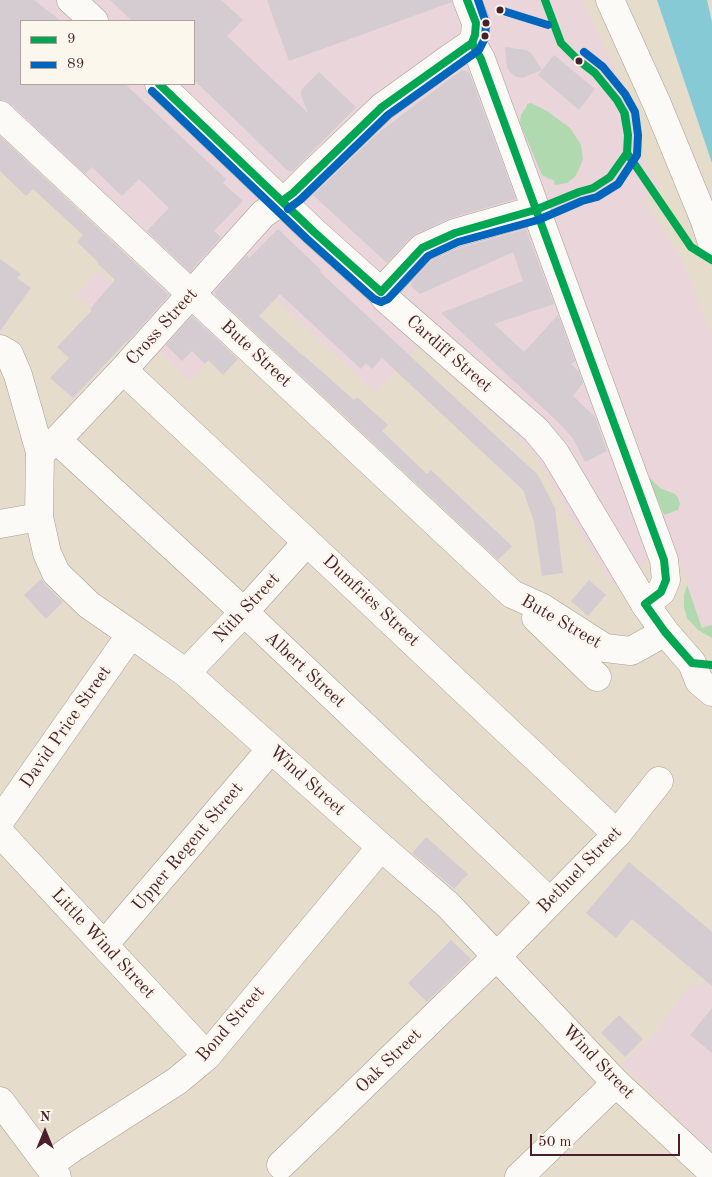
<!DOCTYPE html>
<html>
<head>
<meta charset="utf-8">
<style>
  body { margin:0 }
  #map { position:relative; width:712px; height:1177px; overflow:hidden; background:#e6dccb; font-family:"Old Standard TT",serif }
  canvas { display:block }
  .legend { position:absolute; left:20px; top:20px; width:175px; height:65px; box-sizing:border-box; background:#fbf7ec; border:1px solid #b4a19f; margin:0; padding:6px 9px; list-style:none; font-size:15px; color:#4a1f2b }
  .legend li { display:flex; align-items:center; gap:10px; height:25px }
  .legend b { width:25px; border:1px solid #b4a19f }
  .north { position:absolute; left:20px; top:1107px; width:50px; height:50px; -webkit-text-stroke:4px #fbf7ec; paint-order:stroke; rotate:0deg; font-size:14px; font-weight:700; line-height:20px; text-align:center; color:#4a1f2b }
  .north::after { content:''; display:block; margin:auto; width:18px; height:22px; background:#4a1f2b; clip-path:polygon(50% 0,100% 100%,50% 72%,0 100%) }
  .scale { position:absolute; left:530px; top:1134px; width:150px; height:22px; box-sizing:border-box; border:2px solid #4a1f2b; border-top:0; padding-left:6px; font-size:15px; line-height:18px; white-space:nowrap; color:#4a1f2b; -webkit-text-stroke:4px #fbf7ec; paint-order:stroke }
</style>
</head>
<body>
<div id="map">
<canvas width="712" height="1177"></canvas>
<ul class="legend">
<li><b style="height:6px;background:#00a651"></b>9</li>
<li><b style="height:6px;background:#0065bd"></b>89</li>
</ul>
<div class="north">N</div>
<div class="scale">50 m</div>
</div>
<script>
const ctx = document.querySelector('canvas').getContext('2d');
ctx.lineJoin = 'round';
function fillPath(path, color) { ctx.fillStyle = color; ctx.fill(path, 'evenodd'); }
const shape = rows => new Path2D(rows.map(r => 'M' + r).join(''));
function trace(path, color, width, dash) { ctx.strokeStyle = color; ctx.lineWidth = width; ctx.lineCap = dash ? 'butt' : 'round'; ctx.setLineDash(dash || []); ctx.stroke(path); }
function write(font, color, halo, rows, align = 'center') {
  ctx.font = font + ' "Old Standard TT",serif'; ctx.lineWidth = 4.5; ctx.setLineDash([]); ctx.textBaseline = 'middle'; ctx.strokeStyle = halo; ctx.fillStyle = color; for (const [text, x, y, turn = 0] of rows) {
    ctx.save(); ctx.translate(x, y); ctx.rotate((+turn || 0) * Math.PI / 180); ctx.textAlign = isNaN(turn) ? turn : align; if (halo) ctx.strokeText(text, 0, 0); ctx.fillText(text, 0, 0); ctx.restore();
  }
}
fillPath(shape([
  [0,0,582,0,619,76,632,96,640,116,639,139,641,155,661,186,645,199,684,264,712,336,712,638,702,629,675,548,648,561,612,585,571,518,536,456,502,421,419,346,375,392,275,299,266,274,213,332,224,344,189,381,158,350,127,343,75,295,99,271,130,299,170,255,0,97],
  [21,21,194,21,194,84,21,84],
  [712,975,712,1146,708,1148,622,1064,656,1032,689,986,701,985]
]), '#ead5da');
fillPath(shape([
  [531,103,547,111,570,128,581,145,583,159,580,167,575,177,567,183,555,185,554,180,549,179,542,175,520,123,521,115,527,106,527,104],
  [648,476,660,488,675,494,678,498,680,504,678,510,664,515],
  [687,585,702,628,712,625,712,638,698,630,687,618,684,607,684,595]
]), '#b0d9b0');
fillPath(shape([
  [657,0,707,0,712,22,712,163]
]), '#85cad5');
fillPath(shape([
  [0,0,34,0,61,21,21,21,21,84,125,84,226,179,223,183,243,201,214,231,221,237,190,272,147,231,169,208,139,179,122,196,92,167,85,174,11,104,4,100,0,100],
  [110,0,221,0,243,20,227,36,308,113,301,95,301,90,319,72,356,107,293,171,288,171,194,80,194,21,132,21],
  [267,0,451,0,452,2,289,61],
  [505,47,526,50,531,53,542,70,554,55,595,89,579,110,538,75,542,70,522,78,516,77,511,73,507,68],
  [462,70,469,72,516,199,451,218,416,234,411,237,387,263,313,195,375,136,416,104],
  [0,136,169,295,126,343,126,342,73,398,50,378,69,358,57,347,92,310,90,309,115,280,98,264,99,263,77,242,83,235,33,189,26,196,0,171],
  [278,229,321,270,320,272,538,475,555,508,563,573,542,576,534,522,523,490,382,358,372,369,366,363,361,369,280,294,259,316,303,356,303,355,354,400,357,397,388,425,382,431,427,474,431,470,512,546,498,560,215,295,215,291,247,255,249,258],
  [526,229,554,304,494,324,524,352,558,315,575,361,571,364,579,372,583,383,573,396,595,417,607,451,585,462,572,437,559,423,441,313,523,281,513,252,420,294,411,286,411,283,431,261,460,248],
  [0,259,21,274,17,278,31,288,0,331],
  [192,316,238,359,223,375,208,360,205,364,192,351,182,361,166,345],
  [41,579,45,584,63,602,46,619,24,595],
  [589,580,606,595,588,616,571,601],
  [426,837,468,874,454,889,412,853],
  [629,862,712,932,712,986,632,919,616,938,586,913],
  [451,940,471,959,427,1002,408,983],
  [712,1008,712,1053,690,1035],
  [619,1015,643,1039,625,1057,601,1033]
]), '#d4ccd1');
const minor = shape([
  [467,0,476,23,475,35,472,43,481,59,664,560,666,580,661,592,645,604],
  [0,115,512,594,541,607,605,648,631,651,665,632],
  [381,292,422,248,455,233,535,210],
  [0,349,9,354,18,375,40,452,39,517,47,553,56,573,89,605,131,634,186,673,381,847,448,905,616,1083,712,1172],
  [123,370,307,542,617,834],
  [57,440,244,612,550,902],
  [44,450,57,440,123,370,263,214,293,193,312,174,382,107,450,58,472,43],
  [0,524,39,517],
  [536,618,597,677],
  [186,673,244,612,307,542],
  [0,821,131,634],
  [0,833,207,1056],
  [104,945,271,749],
  [0,1101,57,1177],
  [49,1165,74,1147,177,1081,207,1056,381,847],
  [281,1165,497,956,617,834,659,781],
  [519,1177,616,1083]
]);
const major = shape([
  [71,0,94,21],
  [610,0,657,104,705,221,712,243],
  [159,84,314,232,381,292,386,299,536,430,555,453,645,604,665,632,692,663,699,681,712,692]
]);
trace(minor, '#aa9e96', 29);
trace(major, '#aa9e96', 29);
trace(minor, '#fbfaf7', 28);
trace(major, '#fbfaf7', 28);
trace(shape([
  [467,0,476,23,475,35,472,43,481,59,664,560,666,580,661,592,645,604],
  [159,84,314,232,381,292],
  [624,112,628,135,627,153,691,247,712,260],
  [282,201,293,193,382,107,472,43],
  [381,292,422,248,455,233,535,210,579,192,593,188,610,177,627,153,628,135,625,114,617,100,595,73,578,60,561,43,545,0],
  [645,604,665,632,692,663,712,665]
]), '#00a651', 8);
trace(shape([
  [500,10,548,25],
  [152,91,307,239,374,299,381,302,388,299,428,256,458,242,538,220,582,201,597,197,618,184,637,155,638,135,635,112,625,94,603,67,584,52],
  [288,209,300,200,388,115,479,50,485,38,486,23,478,0]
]), '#0065bd', 8);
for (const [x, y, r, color] of [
  [500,10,4.5,"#4a1f2b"],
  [486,23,4.5,"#4a1f2b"],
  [485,36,4.5,"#4a1f2b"],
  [579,61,4.5,"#4a1f2b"]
]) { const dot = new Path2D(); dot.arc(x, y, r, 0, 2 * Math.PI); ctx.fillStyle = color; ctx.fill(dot); trace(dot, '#fbf7ec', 2); }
write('18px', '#4a1f2b', '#fbf7ec', [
  ["Cross Street",162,327,-48],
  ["Bute Street",256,354,43],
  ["Cardiff Street",449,354,41],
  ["Dumfries Street",371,601,43],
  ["Nith Street",247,608,-47],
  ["Bute Street",561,622,30],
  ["Albert Street",305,670,43],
  ["David Price Street",66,727,-55],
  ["Wind Street",307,781,42],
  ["Upper Regent Street",188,847,-50],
  ["Bethuel Street",580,870,-46],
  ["Little Wind Street",103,944,47],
  ["Bond Street",231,1024,-49],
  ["Oak Street",389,1061,-44],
  ["Wind Street",598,1062,46]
]);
</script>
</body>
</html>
